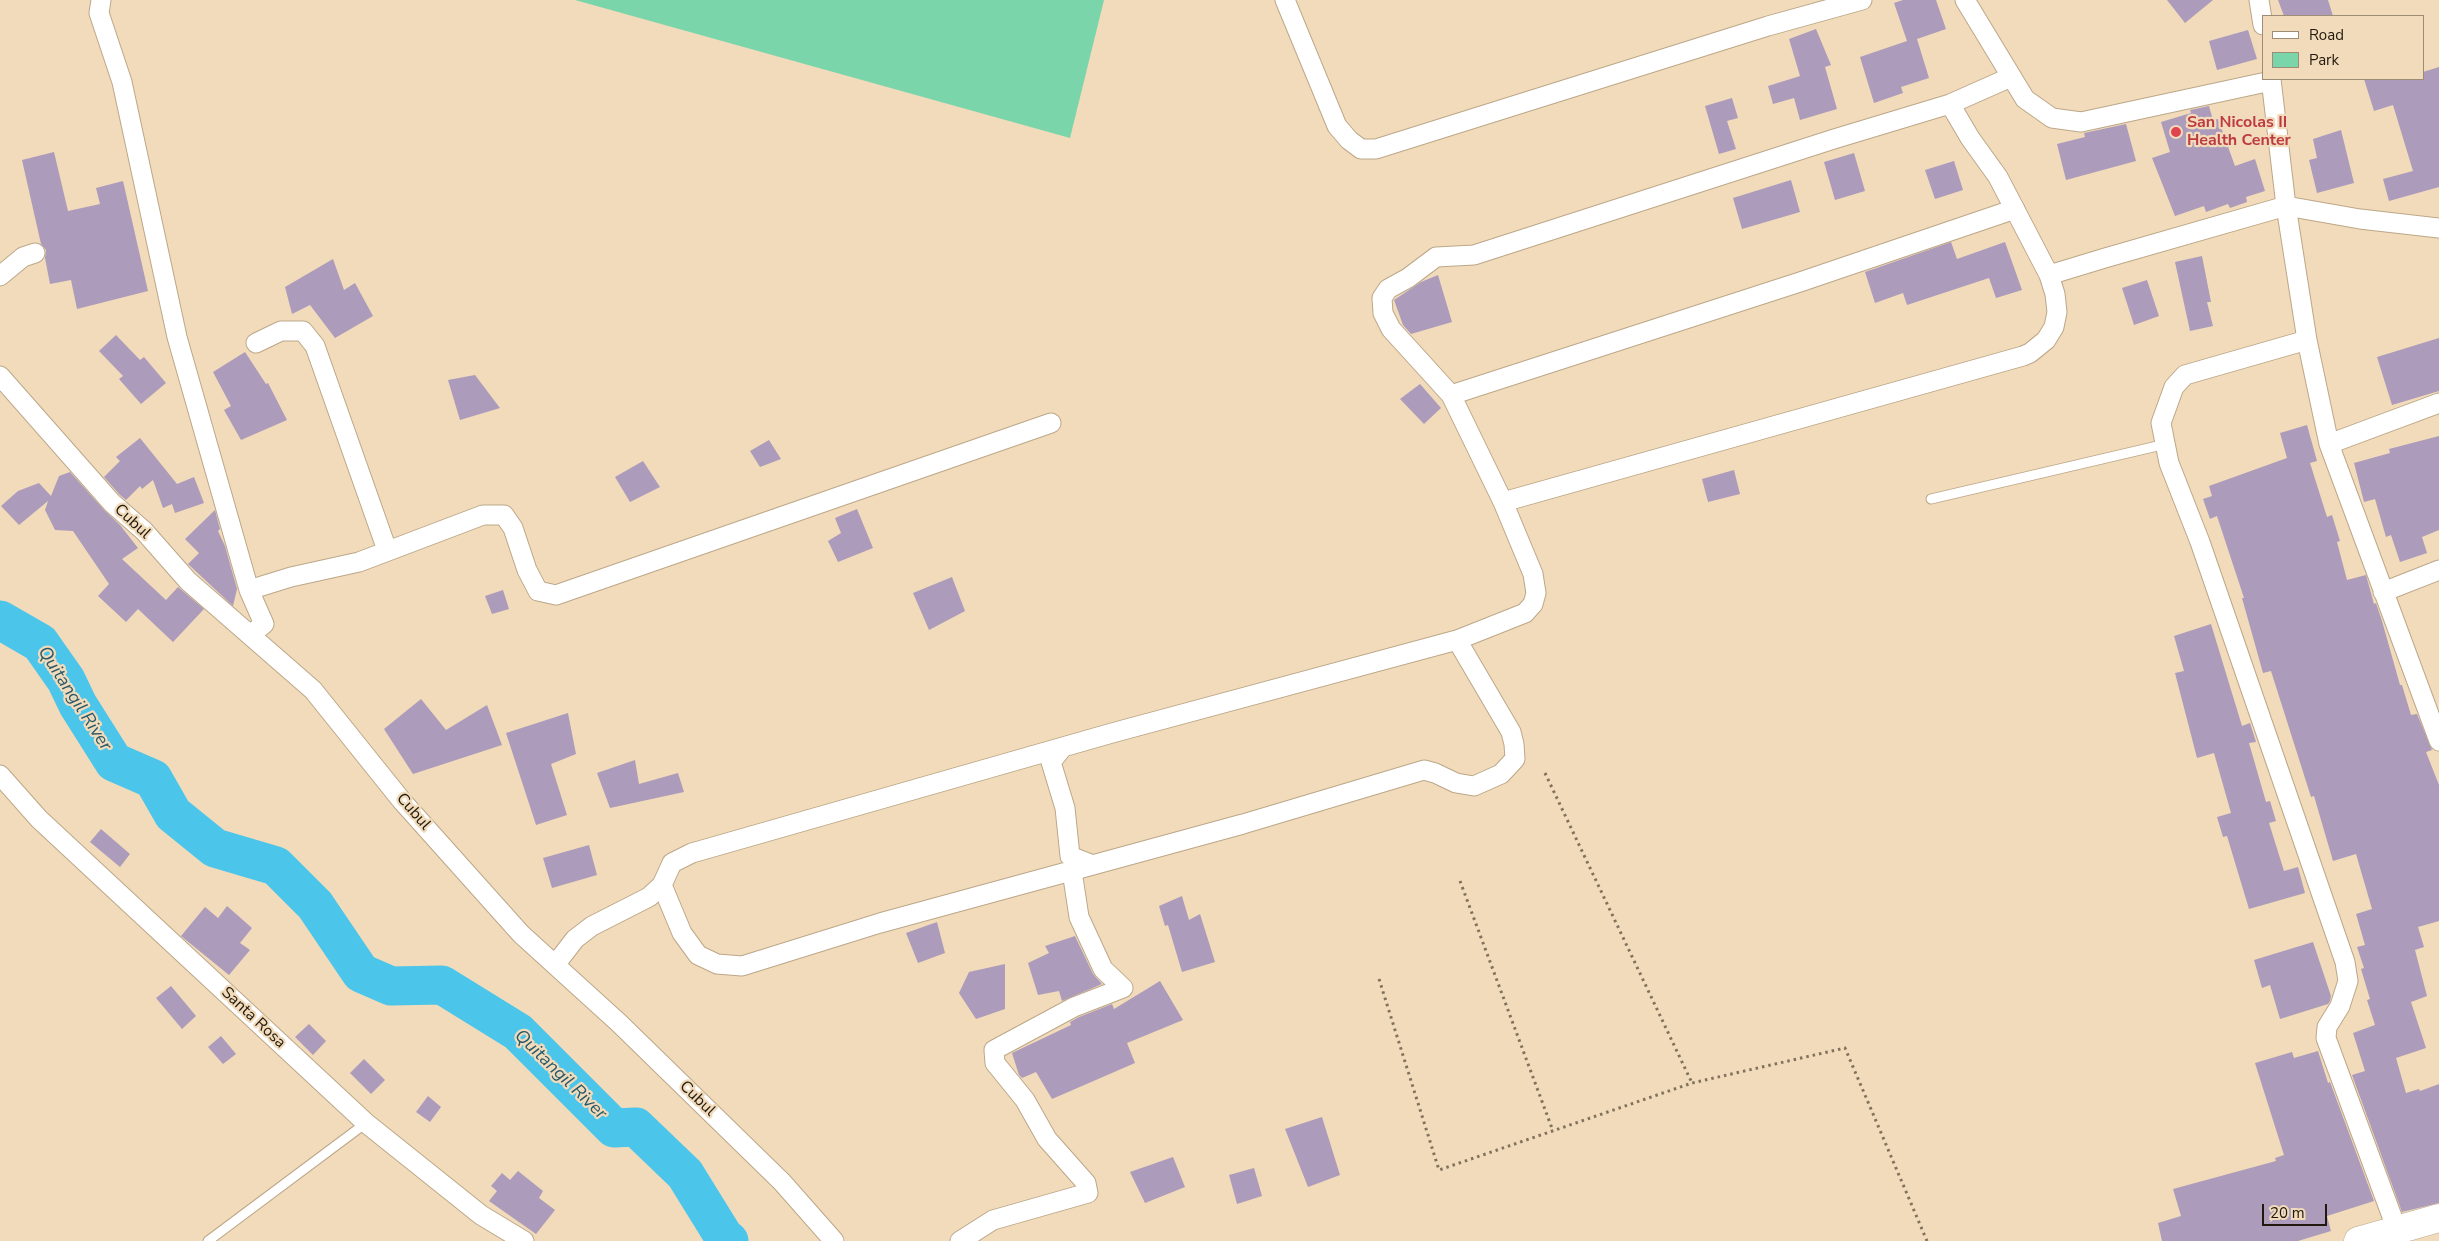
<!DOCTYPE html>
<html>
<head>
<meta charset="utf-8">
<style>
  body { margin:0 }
  #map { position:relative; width:2439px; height:1241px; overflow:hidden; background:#f1dbbb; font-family:"Nunito Sans",sans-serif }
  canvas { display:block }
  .legend { position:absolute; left:2262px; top:15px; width:162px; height:65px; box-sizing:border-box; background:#f1dbbb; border:1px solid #9e8d75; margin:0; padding:6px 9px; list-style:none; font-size:15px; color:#21190d }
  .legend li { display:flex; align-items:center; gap:10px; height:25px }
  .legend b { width:25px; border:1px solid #9e8d75 }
  .scale { position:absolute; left:2262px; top:1204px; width:65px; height:22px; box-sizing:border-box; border:2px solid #21190d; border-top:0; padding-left:6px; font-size:15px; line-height:18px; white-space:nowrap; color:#21190d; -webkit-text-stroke:4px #f1dbbb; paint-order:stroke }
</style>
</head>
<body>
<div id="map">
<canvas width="2439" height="1241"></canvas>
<ul class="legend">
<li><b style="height:6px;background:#fff"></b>Road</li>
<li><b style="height:14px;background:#7bd5ab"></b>Park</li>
</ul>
<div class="scale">20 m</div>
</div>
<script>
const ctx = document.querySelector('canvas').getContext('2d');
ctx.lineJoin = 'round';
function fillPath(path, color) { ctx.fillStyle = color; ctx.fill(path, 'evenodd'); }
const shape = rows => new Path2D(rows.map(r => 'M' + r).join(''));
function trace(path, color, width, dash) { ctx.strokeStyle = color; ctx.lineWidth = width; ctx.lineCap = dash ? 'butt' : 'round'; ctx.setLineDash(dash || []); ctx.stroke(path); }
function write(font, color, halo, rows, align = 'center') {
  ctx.font = font + ' "Nunito Sans",sans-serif'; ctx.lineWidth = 4.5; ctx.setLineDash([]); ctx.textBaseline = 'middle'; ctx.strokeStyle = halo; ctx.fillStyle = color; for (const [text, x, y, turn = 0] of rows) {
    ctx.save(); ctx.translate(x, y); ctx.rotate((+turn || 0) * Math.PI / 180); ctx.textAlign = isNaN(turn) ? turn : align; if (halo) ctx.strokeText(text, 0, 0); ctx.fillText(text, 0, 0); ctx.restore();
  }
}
fillPath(shape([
  [575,0,1104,0,1070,138]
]), '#7bd5ab');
trace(shape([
  [0,620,40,643,66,680,78,705,114,762,153,779,173,814,215,848,276,866,315,905,361,973,391,986,442,985,518,1032,614,1128,636,1127,685,1174,724,1237,729,1241]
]), '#4bc5ea', 39);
fillPath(shape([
  [1903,0,1936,0,1946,29,1917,39,1929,78,1901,87,1903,93,1874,103,1860,57,1907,41,1894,3],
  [2167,0,2213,0,2185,23],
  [2278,0,2328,0,2333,16,2284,16],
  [1816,29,1831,65,1825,67,1837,109,1800,120,1794,98,1773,104,1768,86,1800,76,1789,39],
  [2248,30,2257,59,2217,70,2209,41],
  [2439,67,2439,187,2389,201,2383,179,2413,171,2393,105,2374,111,2364,79,2423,79,2423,72],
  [1732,98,1738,118,1727,121,1736,149,1719,154,1705,106],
  [2209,106,2213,120,2218,119,2235,166,2255,159,2265,191,2246,197,2247,202,2230,208,2228,204,2206,212,2204,206,2175,216,2152,158,2170,152,2161,122,2191,113,2190,110],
  [2126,124,2136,161,2066,180,2057,144,2085,137,2084,133],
  [2341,130,2354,183,2317,193,2309,160,2317,158,2313,139],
  [54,152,68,211,100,204,96,188,123,181,148,291,77,309,71,280,50,284,45,258,46,250,41,244,22,160],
  [1854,153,1865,191,1835,200,1824,162],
  [1954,161,1963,190,1935,199,1925,170],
  [1791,180,1800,212,1742,229,1733,198],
  [1951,242,1957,259,2005,242,2022,290,1996,298,1989,278,1907,305,1903,293,1875,303,1865,272],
  [2202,256,2211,302,2207,302,2213,326,2190,331,2175,262],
  [333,259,344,290,355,283,373,316,335,338,310,305,292,314,285,287],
  [1438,275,1452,322,1411,334,1403,325,1394,300,1421,282],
  [2147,280,2159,316,2134,325,2122,288],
  [116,335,140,360,144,357,166,383,141,404,119,379,123,376,99,351],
  [2439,338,2439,391,2392,405,2377,357],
  [245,352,266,384,268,383,287,420,241,440,224,410,231,406,213,372],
  [475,375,500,408,460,420,448,380],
  [1420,384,1441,408,1424,424,1400,399],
  [2307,425,2317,461,2310,463,2327,517,2332,515,2340,541,2337,542,2347,580,2366,575,2374,604,2376,603,2382,621,2400,685,2402,685,2411,715,2417,714,2432,750,2426,752,2439,785,2439,921,2418,927,2424,947,2415,950,2427,996,2411,1002,2426,1048,2396,1058,2406,1093,2419,1089,2420,1091,2439,1084,2439,1203,2402,1212,2352,1075,2365,1071,2353,1033,2375,1025,2367,1000,2370,999,2361,969,2364,968,2357,947,2365,945,2356,914,2372,909,2356,854,2333,861,2314,796,2311,797,2271,671,2263,673,2242,598,2244,598,2217,516,2210,519,2203,499,2212,496,2209,486,2287,458,2280,433],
  [2439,436,2439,530,2422,537,2427,553,2400,562,2391,535,2386,537,2375,499,2364,502,2354,463,2390,453,2389,449],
  [140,438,177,484,194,477,204,503,175,513,172,504,163,508,153,480,142,489,140,486,126,500,120,495,104,477,120,461,116,457],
  [769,440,781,459,760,467,750,451],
  [643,461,660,487,630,502,615,477],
  [1734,470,1740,494,1708,502,1702,479],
  [70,472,104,510,120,525,138,548,122,559,166,600,178,587,204,609,173,642,138,609,126,622,98,596,109,584,73,531,55,530,45,510,48,501,19,525,1,506,18,491,39,483,51,496,59,476],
  [857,509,873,548,838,562,828,541,841,533,835,518],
  [215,510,220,529,218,531,225,546,237,589,233,606,188,564,199,553,185,539],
  [952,577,965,611,929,630,913,593],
  [503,590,509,609,492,614,485,596],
  [2211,624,2242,726,2250,723,2256,742,2249,743,2266,802,2270,801,2276,821,2269,823,2284,871,2298,867,2305,893,2249,909,2227,836,2223,837,2217,817,2231,813,2214,753,2197,758,2175,673,2184,671,2174,636],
  [421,699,446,730,487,705,502,745,413,774,384,729],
  [568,713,576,754,551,764,567,815,536,825,506,733],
  [635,760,639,784,678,773,684,792,610,808,597,773],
  [101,829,130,854,120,867,90,842],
  [589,845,597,875,552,888,543,858],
  [1182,896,1189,920,1200,914,1215,962,1182,972,1168,925,1165,926,1159,906],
  [227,906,252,928,240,943,250,950,229,975,181,936,205,907,218,918],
  [937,922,945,953,918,963,906,933],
  [1075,936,1093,974,1102,984,1062,1001,1059,991,1038,995,1028,963,1049,953,1045,946],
  [2313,942,2331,996,2330,1001,2328,1004,2280,1019,2270,985,2262,988,2254,960],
  [1005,964,1005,1009,976,1019,959,993,969,972],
  [1160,981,1183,1020,1127,1043,1135,1063,1052,1099,1036,1072,1022,1078,1019,1075,1012,1053,1071,1025,1070,1022,1079,1017,1112,1004,1114,1009],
  [171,986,196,1016,182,1029,156,998],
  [309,1024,326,1041,313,1055,295,1037],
  [221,1036,236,1054,223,1064,208,1047],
  [2318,1051,2328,1083,2330,1082,2374,1201,2327,1216,2331,1231,2298,1241,2162,1241,2158,1223,2181,1216,2173,1189,2276,1161,2275,1158,2284,1155,2255,1063,2292,1052,2294,1058],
  [364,1059,385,1080,371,1094,350,1073],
  [428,1096,441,1107,430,1122,416,1112],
  [1322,1117,1340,1175,1308,1187,1285,1129],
  [1173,1157,1185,1187,1145,1203,1130,1172],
  [1254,1168,1262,1196,1237,1204,1229,1175],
  [518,1171,543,1191,539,1198,555,1210,536,1234,489,1201,497,1191,491,1186,502,1173,510,1180]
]), '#ac9bba');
const service = shape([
  [1931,499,2166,444],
  [208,1241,366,1123]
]);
const minor = shape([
  [101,0,99,13,122,82,177,337,249,590],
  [1285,0,1337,126,1349,140,1361,149,1376,149,1768,26,1862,0],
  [1965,0,2025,99,2052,118,2081,122,2271,81],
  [2259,0,2263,25],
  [2011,77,1950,104,1834,139,1474,255,1436,257,1408,278,1388,289,1382,298,1383,313,1391,329,1451,395,1503,502,2023,356,2030,353,2046,340,2054,327,2057,312,2055,294,2049,275,2105,258,2286,206,2360,219,2439,228],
  [2271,79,2286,206,2307,340,2329,444,2439,741],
  [1950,104,1970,138,1998,177,2049,275],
  [0,276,23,257,35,253],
  [2307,340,2185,375,2174,387,2161,423,2169,463,2200,542,2345,962,2348,981,2340,1006,2327,1027,2326,1038,2397,1230],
  [256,343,281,331,303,331,315,346,387,550],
  [0,376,112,503,144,531,188,581,313,690,402,801,521,934,619,1023,782,1182,834,1241],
  [1451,395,1800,282,2015,209],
  [2329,444,2439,403],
  [2383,592,2439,570],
  [250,635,264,624,249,590,291,577,359,562,483,515,504,515,513,528,527,570,538,591,556,595,1051,423],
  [1063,747,1051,762,1065,808,1070,856,1093,865],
  [0,775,39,819,366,1123,481,1215,524,1241],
  [662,885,682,933,698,955,717,964,742,966,880,923,1243,824,1424,770,1435,773,1456,783,1474,786,1501,774,1515,759,1514,744,1511,732,1457,640],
  [555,965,575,939,592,926,649,897,662,885,672,863,692,853,1112,733,1457,640,1525,613,1533,604,1536,593,1533,574,1503,502],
  [960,1241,993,1220,1088,1193,1086,1183,1047,1139,1025,1100,995,1063,994,1050,1074,1007,1123,988,1103,969,1079,917,1072,871]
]);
const primary = shape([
  [2358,1241,2439,1218]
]);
trace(service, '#bca788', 11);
trace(minor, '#bca788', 21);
trace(primary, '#bca788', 29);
trace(shape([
  [1545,773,1692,1083],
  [1460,881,1553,1131],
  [1379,979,1439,1170,1692,1083,1845,1048,1927,1241]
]), '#81725d', 3, [2.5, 4]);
trace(service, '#fff', 9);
trace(minor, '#fff', 19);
trace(primary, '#fff', 28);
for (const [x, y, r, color] of [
  [2176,132,6,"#e0444e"]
]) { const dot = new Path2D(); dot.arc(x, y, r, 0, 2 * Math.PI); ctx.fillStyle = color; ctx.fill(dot); trace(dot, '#f1dbbb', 2); }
write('bold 16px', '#be3a42', '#f1dbbb', [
  ["San Nicolas II",2187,123],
  ["Health Center",2187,141]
], 'left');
write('16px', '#21190d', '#f1dbbb', [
  ["Cubul",132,522,43],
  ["Cubul",413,812,49],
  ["Santa Rosa",253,1018,43],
  ["Cubul",697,1099,44]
]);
write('italic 18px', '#285969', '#f1dbbb', [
  ["Quitangil River",74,699,57],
  ["Quitangil River",560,1075,44]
]);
</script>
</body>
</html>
